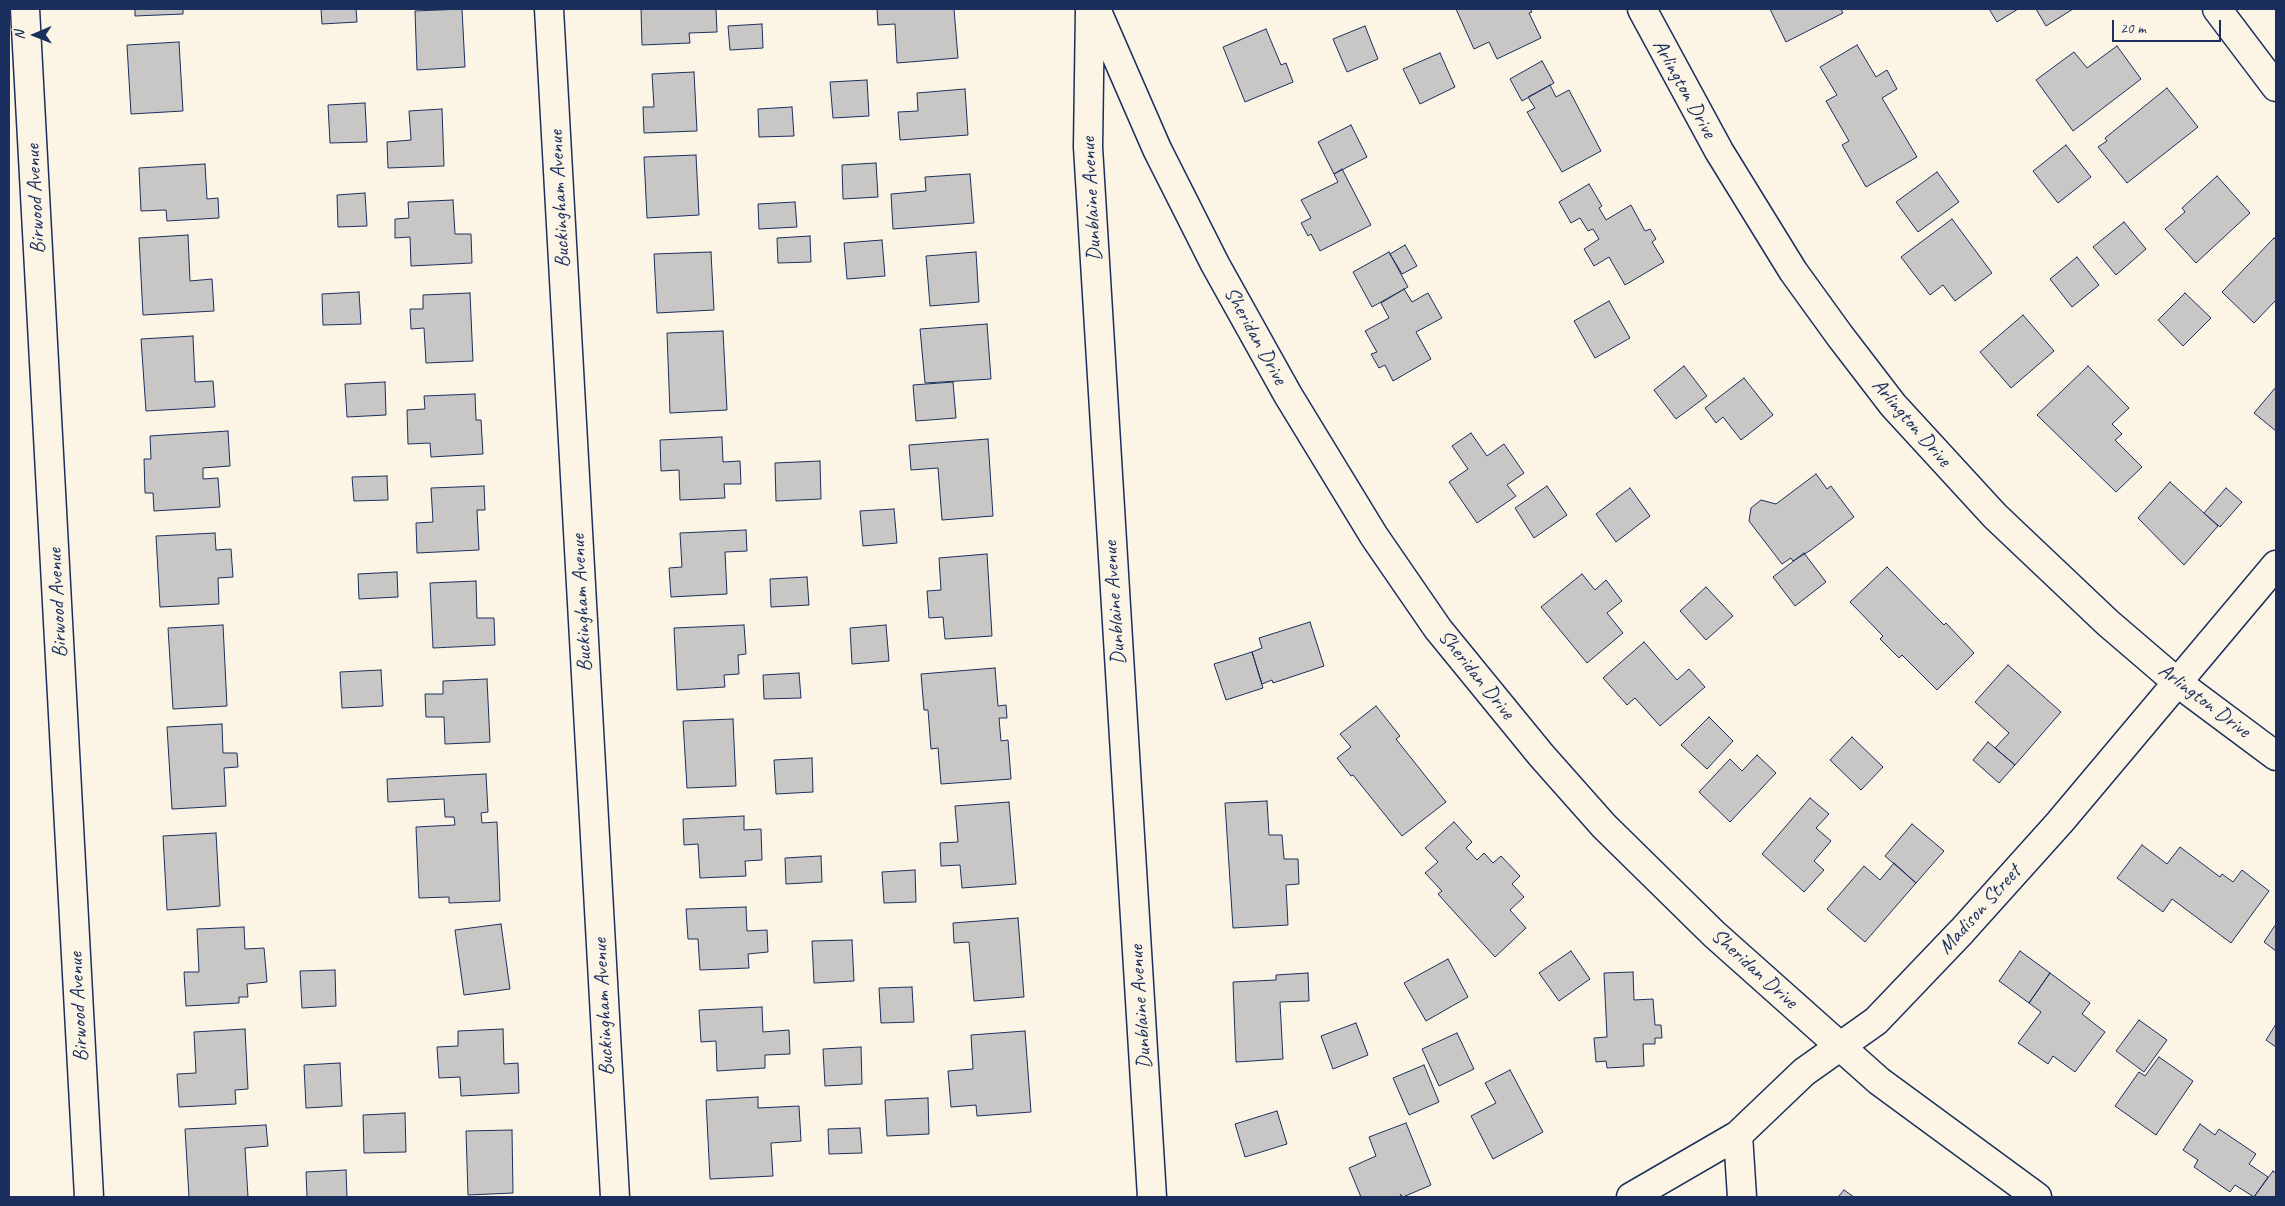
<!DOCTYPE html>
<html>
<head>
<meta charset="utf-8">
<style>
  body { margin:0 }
  #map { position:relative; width:2285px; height:1206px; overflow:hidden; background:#fcf5e5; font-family:Caveat,sans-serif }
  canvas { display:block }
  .frame { position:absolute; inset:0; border:10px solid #1b2f5e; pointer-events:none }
  .north { position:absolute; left:10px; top:10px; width:50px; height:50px; -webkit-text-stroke:4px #fcf5e5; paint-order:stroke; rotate:269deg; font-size:14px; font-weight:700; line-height:20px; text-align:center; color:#1b2f5e }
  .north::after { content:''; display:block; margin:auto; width:18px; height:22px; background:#1b2f5e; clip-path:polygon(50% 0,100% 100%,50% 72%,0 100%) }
  .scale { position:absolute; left:2112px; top:20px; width:109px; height:22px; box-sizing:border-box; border:2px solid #1b2f5e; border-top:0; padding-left:6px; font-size:15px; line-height:18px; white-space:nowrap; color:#1b2f5e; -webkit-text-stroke:4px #fcf5e5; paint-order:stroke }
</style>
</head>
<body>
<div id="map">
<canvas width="2285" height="1206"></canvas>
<div class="frame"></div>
<div class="north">N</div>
<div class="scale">20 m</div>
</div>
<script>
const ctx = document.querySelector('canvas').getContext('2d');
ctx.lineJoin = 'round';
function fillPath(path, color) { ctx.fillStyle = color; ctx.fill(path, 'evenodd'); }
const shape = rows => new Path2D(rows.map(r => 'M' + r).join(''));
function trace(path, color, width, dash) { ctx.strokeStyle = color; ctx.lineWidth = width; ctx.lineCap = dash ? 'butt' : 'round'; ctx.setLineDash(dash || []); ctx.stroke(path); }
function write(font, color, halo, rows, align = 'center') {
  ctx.font = font + ' Caveat,sans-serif'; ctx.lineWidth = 5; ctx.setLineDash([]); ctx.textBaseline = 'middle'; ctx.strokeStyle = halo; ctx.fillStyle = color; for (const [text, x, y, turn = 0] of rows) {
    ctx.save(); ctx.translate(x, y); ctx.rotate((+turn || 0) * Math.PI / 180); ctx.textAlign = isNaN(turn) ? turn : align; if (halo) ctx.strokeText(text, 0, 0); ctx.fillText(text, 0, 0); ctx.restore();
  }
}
const building = shape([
  [135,9,183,9,183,14,135,16,135,9],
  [321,9,356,9,357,22,322,24,321,9],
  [462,9,465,67,417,70,415,11,462,9],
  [641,9,716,9,717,32,689,33,690,43,642,45,641,9],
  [877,9,954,9,958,58,897,63,895,24,878,25,877,9],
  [1456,9,1530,9,1532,12,1529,13,1541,38,1497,59,1489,42,1474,49,1456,9],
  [1770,9,1841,9,1843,13,1786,42,1770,9],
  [1989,9,2018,9,1997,22,1989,9],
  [2036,9,2073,9,2046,26,2036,9],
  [762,24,763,48,730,50,728,26,762,24],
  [1365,26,1378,59,1347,72,1333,39,1365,26],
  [1266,29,1281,65,1286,63,1293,82,1245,102,1223,47,1266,29],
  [179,42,183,111,131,114,127,45,179,42],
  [1857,45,1876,77,1887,70,1897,89,1882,98,1917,157,1866,187,1842,145,1849,141,1826,101,1837,95,1820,67,1857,45],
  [2117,46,2141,79,2073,131,2036,80,2074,52,2087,68,2117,46],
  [1440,53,1455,87,1420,104,1403,69,1440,53],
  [1542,61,1554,83,1522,101,1510,79,1542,61],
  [694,72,697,131,644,133,643,107,654,107,652,74,694,72],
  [867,80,869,116,833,118,830,82,867,80],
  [1550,85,1556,97,1569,90,1601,151,1562,172,1527,112,1535,108,1528,97,1550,85],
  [2167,88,2198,127,2127,183,2098,147,2107,141,2105,138,2167,88],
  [965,89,968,135,900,140,898,112,918,111,917,93,965,89],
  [365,103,367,142,330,143,328,105,365,103],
  [792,107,794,136,759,137,758,109,792,107],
  [442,109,444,166,388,168,387,142,411,140,409,111,442,109],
  [1351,125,1367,157,1334,174,1318,142,1351,125],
  [2066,145,2091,177,2058,203,2033,171,2066,145],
  [696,155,699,215,647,218,644,157,696,155],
  [876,163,878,197,843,199,842,165,876,163],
  [205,164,207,199,218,198,219,218,167,221,166,210,141,211,139,168,205,164],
  [1342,169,1371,225,1320,251,1311,234,1308,236,1301,223,1311,218,1301,200,1338,182,1334,174,1342,169],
  [1937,172,1959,202,1918,232,1896,202,1937,172],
  [970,174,974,223,893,229,891,194,926,191,925,177,970,174],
  [2217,176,2250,213,2196,263,2165,229,2185,212,2182,208,2217,176],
  [1589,184,1602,206,1599,208,1606,220,1631,205,1645,231,1650,229,1656,239,1652,242,1664,262,1625,285,1609,257,1594,266,1584,249,1599,239,1593,229,1588,231,1580,218,1571,223,1559,202,1589,184],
  [365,193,367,226,338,227,337,195,365,193],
  [453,200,455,234,471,234,472,263,411,266,410,237,395,238,395,219,409,218,408,202,453,200],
  [795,202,797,227,759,229,758,204,795,202],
  [1952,219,1992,273,1955,301,1943,285,1930,295,1901,257,1952,219],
  [2124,222,2146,249,2116,275,2093,247,2124,222],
  [188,235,190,281,212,279,214,311,143,315,139,238,188,235],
  [810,236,811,262,778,263,777,238,810,236],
  [2274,238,2276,240,2276,300,2254,323,2222,292,2274,238],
  [882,240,885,276,847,279,844,243,882,240],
  [1405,245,1417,266,1402,274,1390,254,1405,245],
  [711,252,714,310,657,313,654,254,711,252],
  [976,252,979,302,930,306,926,256,976,252],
  [1389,252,1408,287,1372,307,1353,272,1389,252],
  [2077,257,2099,285,2072,307,2050,279,2077,257],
  [1404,289,1412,302,1428,293,1442,318,1416,332,1431,359,1393,381,1385,365,1379,368,1371,354,1377,352,1365,331,1389,318,1381,303,1404,289],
  [359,292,361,324,323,325,322,294,359,292],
  [470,293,473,361,426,363,424,328,411,329,410,309,423,309,423,295,470,293],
  [2185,293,2211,318,2183,346,2158,320,2185,293],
  [1609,301,1630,338,1595,358,1574,321,1609,301],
  [2023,315,2054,351,2011,388,1980,352,2023,315],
  [987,324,991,379,925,383,920,329,987,324],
  [723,331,727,410,670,413,667,333,723,331],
  [193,336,195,382,213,381,215,407,146,411,141,339,193,336],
  [1684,366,1707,396,1676,419,1654,390,1684,366],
  [2088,366,2129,408,2112,424,2122,434,2115,440,2142,467,2116,492,2037,415,2088,366],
  [1744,378,1773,415,1741,440,1723,417,1716,423,1705,408,1744,378],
  [385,382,386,415,347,417,345,384,385,382],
  [953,382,956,418,916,421,913,385,953,382],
  [2276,387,2276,431,2254,413,2276,387],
  [475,394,476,420,481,420,483,454,431,457,430,443,408,444,407,410,425,409,424,396,475,394],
  [228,431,230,466,203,468,203,479,218,478,220,507,154,511,153,493,145,493,144,459,151,459,150,436,228,431],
  [1471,433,1487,456,1504,444,1524,473,1507,485,1516,496,1477,523,1449,482,1468,469,1452,446,1471,433],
  [722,437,723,462,740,461,741,484,724,484,725,498,680,500,679,470,661,471,660,440,722,437],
  [988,439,993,516,942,520,938,468,911,470,909,445,988,439],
  [820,461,821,499,776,501,775,463,820,461],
  [1816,474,1827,489,1831,486,1854,517,1811,550,1793,561,1791,558,1782,564,1749,521,1751,508,1761,500,1776,504,1816,474],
  [387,476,388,500,354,501,352,477,387,476],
  [2170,482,2218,526,2184,565,2138,518,2170,482],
  [484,486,485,510,477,510,479,550,417,553,416,523,433,522,431,488,484,486],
  [1547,486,1567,515,1534,538,1515,508,1547,486],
  [1630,488,1650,516,1616,542,1596,514,1630,488],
  [2226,488,2242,502,2220,527,2204,513,2226,488],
  [894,509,897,543,863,546,860,511,894,509],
  [746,530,747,551,725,552,727,594,671,597,669,568,682,567,680,533,746,530],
  [215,533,216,550,231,549,233,577,218,578,219,604,160,607,156,536,215,533],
  [1804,553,1826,582,1795,606,1773,577,1804,553],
  [987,554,992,636,945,639,943,617,929,618,927,591,941,590,939,558,987,554],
  [1887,567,1944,625,1946,623,1974,653,1937,690,1902,655,1899,658,1880,639,1883,636,1850,602,1887,567],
  [397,572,398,597,359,599,358,574,397,572],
  [1582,574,1595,590,1606,580,1622,601,1607,613,1623,633,1587,663,1541,607,1582,574],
  [807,577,809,605,771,607,770,579,807,577],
  [476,581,477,618,494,618,495,645,433,648,430,583,476,581],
  [1706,587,1733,616,1706,640,1680,611,1706,587],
  [1310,622,1324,666,1273,683,1272,680,1262,684,1252,652,1262,648,1259,638,1310,622],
  [223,625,227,706,173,709,168,628,223,625],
  [744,625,746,654,738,655,739,674,724,675,725,687,677,690,674,628,744,625],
  [886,625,889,661,852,664,850,628,886,625],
  [1644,642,1677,680,1689,669,1705,687,1660,726,1635,698,1627,705,1603,678,1644,642],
  [1252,652,1263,688,1226,700,1214,664,1252,652],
  [2008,665,2061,712,2015,765,1995,748,2009,733,1975,702,2008,665],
  [995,668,998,706,1006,705,1007,718,999,718,1001,741,1008,740,1011,779,941,784,938,748,931,749,928,710,924,710,921,674,995,668],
  [381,670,383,706,342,708,340,672,381,670],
  [799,673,801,698,764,699,763,675,799,673],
  [487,679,490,742,445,744,444,717,426,717,425,694,443,694,443,681,487,679],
  [1376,706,1400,736,1396,739,1446,802,1402,836,1353,775,1351,776,1337,758,1351,747,1340,734,1376,706],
  [1709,717,1733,741,1707,769,1681,745,1709,717],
  [733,719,736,786,687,788,683,721,733,719],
  [222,724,223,753,237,753,238,767,224,768,226,806,172,809,167,727,222,724],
  [1852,737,1883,767,1861,790,1830,760,1852,737],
  [1988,742,2015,765,1999,783,1973,760,1988,742],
  [1757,755,1776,773,1730,822,1699,792,1730,759,1742,771,1757,755],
  [812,758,813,792,776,794,774,760,812,758],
  [486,774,488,812,481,813,482,823,497,822,500,901,449,903,449,897,419,898,416,827,455,825,454,817,445,817,444,799,388,802,387,779,486,774],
  [1810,798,1829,814,1816,828,1831,841,1814,861,1824,870,1804,892,1762,854,1810,798],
  [1267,801,1269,835,1282,835,1284,859,1298,859,1299,884,1286,885,1288,925,1233,928,1225,803,1267,801],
  [1009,802,1016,884,962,888,960,865,941,866,940,843,958,842,955,806,1009,802],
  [744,816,744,830,761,829,762,860,745,861,746,876,700,878,698,844,684,845,683,819,744,816],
  [1454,822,1472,842,1466,848,1477,860,1484,853,1493,863,1501,856,1520,876,1512,884,1524,897,1510,910,1526,928,1495,957,1438,894,1442,891,1425,873,1438,862,1425,848,1454,822],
  [1912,824,1944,851,1916,883,1885,856,1912,824],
  [216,833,220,906,167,910,163,836,216,833],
  [2142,845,2167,864,2180,847,2220,877,2222,874,2233,882,2242,870,2269,891,2231,943,2172,899,2163,912,2117,878,2142,845],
  [821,856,822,882,786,884,785,858,821,856],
  [1894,863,1916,883,1865,942,1827,909,1864,866,1880,880,1894,863],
  [915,870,916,902,884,903,882,872,915,870],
  [746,907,747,931,767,930,768,952,748,954,749,968,700,970,698,939,688,939,686,909,746,907],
  [1018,918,1024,997,974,1001,969,942,954,943,953,923,1018,918],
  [501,924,510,989,464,995,455,930,501,924],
  [2276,924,2276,951,2264,942,2276,924],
  [244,927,245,949,264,948,267,982,247,984,248,997,239,997,239,1003,186,1006,184,972,199,972,197,929,244,927],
  [852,940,854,981,814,983,812,941,852,940],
  [1571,951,1590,979,1559,1001,1539,973,1571,951],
  [2020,951,2050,973,2029,1003,1999,981,2020,951],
  [1448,959,1468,997,1426,1021,1404,983,1448,959],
  [335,970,336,1006,302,1008,300,971,335,970],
  [1633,972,1634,1000,1653,999,1655,1025,1661,1025,1662,1038,1655,1038,1655,1044,1643,1044,1644,1066,1607,1068,1606,1061,1596,1062,1594,1038,1607,1037,1604,973,1633,972],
  [1308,973,1309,1001,1280,1002,1283,1059,1236,1062,1233,982,1276,980,1276,975,1308,973],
  [2050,973,2090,1003,2082,1014,2105,1032,2075,1072,2053,1056,2048,1064,2018,1043,2041,1012,2029,1003,2050,973],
  [912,987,914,1022,881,1023,879,988,912,987],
  [762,1007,763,1032,789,1030,790,1054,765,1055,765,1068,717,1071,716,1041,701,1042,699,1010,762,1007],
  [2139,1020,2167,1040,2144,1072,2116,1051,2139,1020],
  [1356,1023,1368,1055,1333,1069,1321,1036,1356,1023],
  [2276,1024,2276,1047,2266,1040,2276,1024],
  [245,1029,248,1089,235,1090,236,1104,179,1107,177,1074,196,1073,194,1032,245,1029],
  [503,1029,504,1064,518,1063,519,1093,461,1096,460,1077,439,1078,437,1047,458,1046,458,1031,503,1029],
  [1025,1031,1031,1112,977,1116,976,1105,951,1107,948,1071,973,1069,971,1035,1025,1031],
  [1457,1033,1474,1069,1439,1086,1422,1049,1457,1033],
  [861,1047,862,1084,825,1086,823,1049,861,1047],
  [2159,1057,2193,1081,2156,1135,2115,1106,2139,1072,2145,1076,2159,1057],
  [340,1063,342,1106,306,1108,304,1065,340,1063],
  [1424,1065,1439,1102,1409,1115,1393,1078,1424,1065],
  [1510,1070,1543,1132,1493,1159,1471,1116,1496,1103,1485,1083,1510,1070],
  [758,1097,758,1108,799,1106,801,1141,771,1143,773,1176,710,1179,706,1100,758,1097],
  [928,1098,929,1134,887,1136,885,1100,928,1098],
  [1277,1111,1287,1144,1245,1157,1235,1124,1277,1111],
  [405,1113,406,1152,364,1153,363,1115,405,1113],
  [1406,1123,1431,1185,1403,1197,1400,1194,1402,1197,1361,1197,1349,1168,1376,1156,1369,1137,1406,1123],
  [2200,1124,2215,1135,2219,1129,2256,1154,2249,1164,2268,1177,2254,1197,2235,1185,2230,1192,2194,1167,2198,1160,2183,1150,2200,1124],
  [266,1125,268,1146,245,1148,248,1197,189,1197,185,1129,266,1125],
  [860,1128,862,1153,829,1154,828,1129,860,1128],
  [512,1130,513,1193,468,1195,466,1131,512,1130],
  [346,1170,347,1197,307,1197,306,1172,346,1170],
  [2273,1171,2276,1173,2276,1197,2254,1197,2273,1171],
  [1844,1190,1854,1197,1838,1197,1844,1190]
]);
fillPath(building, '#c8c7c6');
trace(building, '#1b2f5e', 1);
const minor = shape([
  [25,9,89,1197],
  [549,9,615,1197],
  [1090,9,1088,147,1152,1197],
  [1096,9,1157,149,1215,264,1288,395,1374,536,1438,629,1541,755,1604,826,1714,934,1879,1081,2037,1197],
  [1642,9,1719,151,1793,271,1840,336,1893,405,1995,516,2108,623,2178,683,2276,756],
  [2217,9,2276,87],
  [1738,1135,1742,1197],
  [1631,1197,1738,1135,1804,1072,1876,1021,1962,931,2060,822,2276,565]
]);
trace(minor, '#1b2f5e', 31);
trace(minor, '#fcf5e5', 28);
write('21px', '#1b2f5e', '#fcf5e5', [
  ["Arlington Drive",1684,89,61],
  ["Birwood Avenue",36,199,-93],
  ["Buckingham Avenue",560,199,-93],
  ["Dunblaine Avenue",1092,199,-93],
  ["Sheridan Drive",1255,336,61],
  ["Arlington Drive",1911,423,49],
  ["Birwood Avenue",58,603,-93],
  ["Buckingham Avenue",582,603,-93],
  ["Dunblaine Avenue",1115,603,-94],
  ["Sheridan Drive",1476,675,51],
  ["Arlington Drive",2204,701,37],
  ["Madison Street",1980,910,-48],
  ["Sheridan Drive",1754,969,42],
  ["Birwood Avenue",79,1007,-93],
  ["Buckingham Avenue",604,1007,-93],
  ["Dunblaine Avenue",1141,1007,-94]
]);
</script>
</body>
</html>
